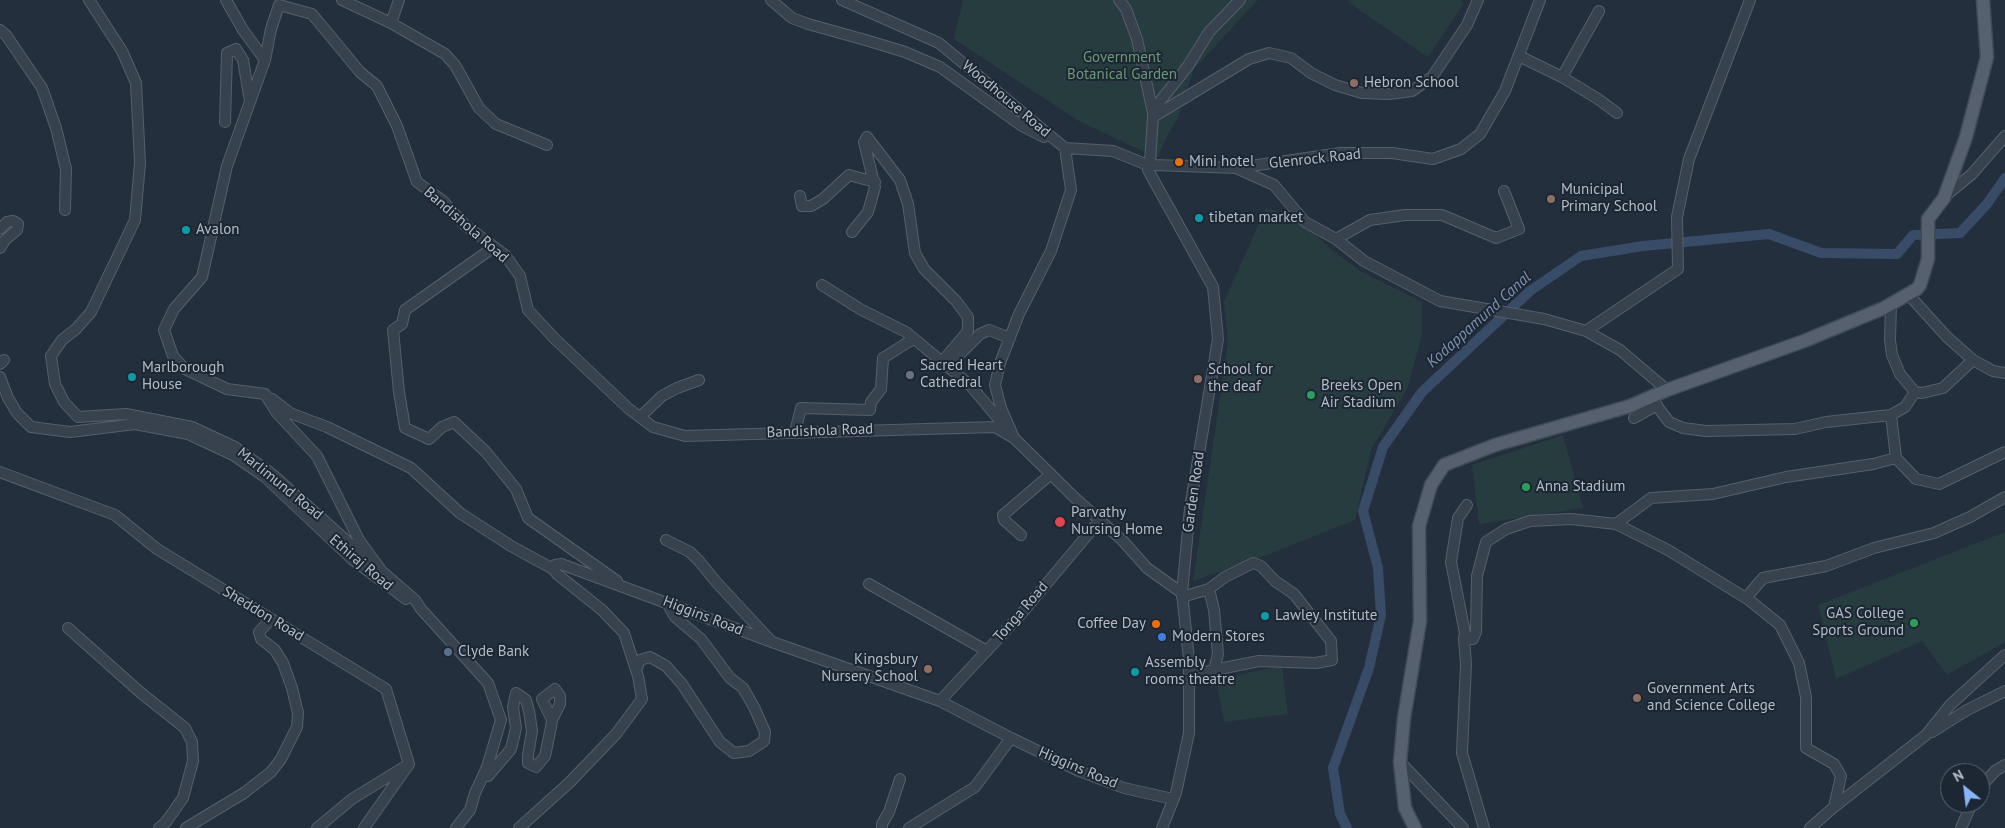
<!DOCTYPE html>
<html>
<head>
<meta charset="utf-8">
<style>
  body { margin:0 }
  #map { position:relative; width:2005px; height:828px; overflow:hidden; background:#242f3e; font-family:"PT Sans",sans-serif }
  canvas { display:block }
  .north { position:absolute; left:1940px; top:763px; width:50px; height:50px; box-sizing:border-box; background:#1d2633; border:1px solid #59626f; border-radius:50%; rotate:331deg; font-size:14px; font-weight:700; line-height:20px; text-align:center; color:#b4bcc9 }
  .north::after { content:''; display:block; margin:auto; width:18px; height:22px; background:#8ab4f8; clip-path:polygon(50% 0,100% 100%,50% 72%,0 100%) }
</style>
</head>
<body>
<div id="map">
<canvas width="2005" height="828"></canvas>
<div class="north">N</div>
</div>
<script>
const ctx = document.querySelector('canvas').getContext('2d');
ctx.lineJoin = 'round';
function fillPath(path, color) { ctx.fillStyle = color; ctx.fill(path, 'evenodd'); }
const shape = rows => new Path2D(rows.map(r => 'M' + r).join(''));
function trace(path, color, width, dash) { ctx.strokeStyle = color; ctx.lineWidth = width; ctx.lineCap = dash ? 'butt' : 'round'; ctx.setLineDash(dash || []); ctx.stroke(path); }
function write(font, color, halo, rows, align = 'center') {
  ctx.font = font + ' "PT Sans",sans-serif'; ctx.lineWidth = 4; ctx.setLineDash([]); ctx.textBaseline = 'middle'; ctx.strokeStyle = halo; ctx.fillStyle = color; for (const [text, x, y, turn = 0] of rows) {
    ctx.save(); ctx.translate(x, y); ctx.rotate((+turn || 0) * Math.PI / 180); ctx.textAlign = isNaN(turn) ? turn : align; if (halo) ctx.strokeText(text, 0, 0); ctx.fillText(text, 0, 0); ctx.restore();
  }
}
fillPath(shape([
  [963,0,1258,0,1194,69,1178,118,1167,136,1157,158,1077,120,954,39],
  [1349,0,1460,0,1464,3,1428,57,1348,2],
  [1266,208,1294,216,1336,253,1362,272,1422,302,1422,335,1407,389,1371,450,1355,520,1267,555,1193,581,1228,342,1224,302],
  [1563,435,1583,508,1479,524,1472,465],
  [2005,532,2005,642,1947,675,1922,641,1836,679,1818,605],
  [1282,666,1288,714,1224,722,1216,679]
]), '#263c3f');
trace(shape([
  [1347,828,1340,814,1333,768,1369,668,1381,615,1378,568,1363,511,1383,447,1422,392,1530,291,1581,256,1643,246,1769,234,1821,253,1897,254,1913,235,1960,233,1987,204,2005,178]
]), '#394c67', 10);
const minor = shape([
  [89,0,122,51,136,83,140,163,135,220,91,312,76,329,62,340,51,356,55,384,64,402,78,417,126,414,192,427,235,447,272,474,367,559],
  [226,0,243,30,265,60],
  [342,0,391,23,445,54,455,65,479,108,496,124,547,145],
  [771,0,792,18,808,24,869,41,905,52,940,67,1022,126,1044,137],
  [842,0,939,43,1065,148,1113,151,1145,164],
  [1119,0,1126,9,1137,39,1153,113],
  [391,23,399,0],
  [0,30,6,35,42,88,56,128,66,169,65,210],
  [1519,56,1562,77,1598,99,1617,113],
  [1562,77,1599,11],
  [1153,117,1249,59,1269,53,1291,58,1311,73,1335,85,1362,93,1389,94,1412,91,1432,77,1467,25,1478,0],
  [225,122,227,53,236,49,243,60,250,101],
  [867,137,900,180,908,204,915,253,924,269,956,301,968,317,968,331,941,363],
  [1150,162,1153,117,1157,105,1188,66,1209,32,1240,0],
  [1154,165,1236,168,1274,185,1305,222,1336,239,1364,261,1440,301,1544,319,1586,331,1620,350,1667,390],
  [1237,168,1341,153,1392,153,1433,159,1461,149,1480,134,1505,91,1540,0],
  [1148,170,1213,287,1218,339,1190,508,1182,593,1189,659,1189,733,1176,793,1162,828],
  [800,196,802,206,811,206,823,199,849,175,875,182],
  [1944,197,1972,174,2005,136],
  [0,229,7,222,13,221,18,224,17,230,5,240,0,248],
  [852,232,868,212,875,187,864,142,867,137],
  [1336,239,1370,220,1405,215,1442,215,1496,238,1519,229,1504,191],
  [494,247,405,310,402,324,393,330,399,392,405,428,429,439,442,427,454,422,486,452,516,489,528,518,617,581],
  [822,285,860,309,906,332,970,385,1007,429],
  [1908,294,1947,337,1973,360,1993,371,2005,373],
  [1891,304,1890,340,1892,355,1900,374,1915,392,1922,393,1943,388,1973,360],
  [1586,331,1678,269,1677,217,1689,159,1750,0],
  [0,364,4,360],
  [947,367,980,334,989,330,1010,338],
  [0,377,8,398,17,413,31,427,70,432,135,424,188,434,233,455,265,477,353,560,406,599],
  [1650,397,1669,422,1683,428,1706,431,1795,429,1826,422,1891,415,1905,407,1915,392],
  [272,399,290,413,327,427,411,468,460,513,511,546,553,569],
  [1891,415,1896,458],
  [640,417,662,396,677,388,699,380],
  [1634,418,1657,405],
  [795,432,801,408,870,410,871,402,881,389,883,358,913,339],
  [1014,438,1001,408,995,385,1000,363,1019,314,1051,251,1071,190,1065,148],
  [0,472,115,515,157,549,386,689,409,764,364,828],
  [1467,505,1458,518,1451,562,1465,633,1464,639,1473,639,1476,632,1477,576,1486,542,1506,529,1530,521,1571,519,1616,524,1668,550,1749,600,1780,625,1799,663,1806,697,1806,748,1834,764,1841,776,1834,807,1810,828],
  [1616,524,1651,498,1713,494,1786,477,1873,464,1896,458,1916,479,1939,484,2005,452],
  [1021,535,1004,520,1003,515,1051,474],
  [666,540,690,552,699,561,717,583,770,640],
  [378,568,415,600,421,609,488,683,501,720,487,767,475,793,470,810,456,828],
  [383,573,359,540,317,456,277,413,265,394,227,389,185,369,173,356,164,330,174,309,202,277,227,166,265,60,271,29,279,5,312,14,360,72,377,86,397,126,417,182,442,200,465,225,505,255,520,276,528,310,555,339,629,409,653,427,685,436,995,427,1014,438,1075,498,1123,541,1147,568,1182,593],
  [869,584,987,651],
  [1209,589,1225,577,1253,563,1261,566,1275,581,1294,594,1331,641,1332,660,1316,663,1259,661,1214,670],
  [1182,597,1209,589,1214,610,1218,654,1214,670,1201,673,1189,670],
  [1746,598,1763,578,1826,566,1874,548,1934,533,1970,517,2005,497],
  [68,628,141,693,185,728,192,742,193,761,183,798,166,822,159,828],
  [1464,639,1466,664,1462,753,1484,828],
  [636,670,640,660,650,657,666,666,682,684,720,742,734,753,749,751,764,741,765,732,754,707,743,688,730,678,701,639,675,617,667,603],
  [940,701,1022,613,1100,520],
  [1932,732,1967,710,2005,691],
  [1400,762,1463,828],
  [488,776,511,749,516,728,513,707,516,693,526,700,529,711,532,731,528,755,528,763,536,767,545,756,551,727,552,720,542,699,555,689,560,696,560,704,552,720],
  [1980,788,1995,771,2005,765],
  [1834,807,1926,735,1950,705,2005,655],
  [186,828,244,793,271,772,281,759,297,727,298,713,292,688,283,663,275,650,261,639,259,632,271,619],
  [317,828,352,799,404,767],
  [519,828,570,782,616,734,642,699,638,676,624,633,602,610,557,574,553,569,555,565,561,564,772,642,940,701,1011,738,1079,771,1124,788,1173,799],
  [882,828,882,824,889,812,900,779],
  [909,828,975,787,1011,738],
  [1961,828,1972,803]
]);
const major = shape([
  [1415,828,1405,808,1400,762,1404,718,1420,621,1419,526,1431,485,1444,465,1495,445,1630,406,1667,390,1804,341,1884,308,1917,289,1920,285,1928,259,1928,219,1944,198,1966,137,1987,57,1983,0]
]);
trace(minor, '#565f6c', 12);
trace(major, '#414a57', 15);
trace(minor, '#38414e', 10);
trace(major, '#56606e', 12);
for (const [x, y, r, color] of [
  [1354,83,5,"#8d6e63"],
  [1179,162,5,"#e8710a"],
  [1551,199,5,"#8d6e63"],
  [1199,218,5,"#0f9aa8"],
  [186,230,5,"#0f9aa8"],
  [910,375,5,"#6b7280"],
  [132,377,5,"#0f9aa8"],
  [1198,379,5,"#8d6e63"],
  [1311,395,5,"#2e9e5b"],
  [1526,487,5,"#2e9e5b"],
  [1060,522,6,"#e0444e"],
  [1265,616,5,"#0f9aa8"],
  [1914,623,5,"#2e9e5b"],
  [1156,624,5,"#e8710a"],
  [1162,637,5,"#3f7fe0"],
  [448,652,5,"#5c6f8a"],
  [928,669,5,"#8d6e63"],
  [1135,672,5,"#0f9aa8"],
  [1637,698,5,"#8d6e63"]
]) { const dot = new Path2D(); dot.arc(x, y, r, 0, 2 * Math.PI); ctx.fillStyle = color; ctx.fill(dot); trace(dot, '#1d2633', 2); }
write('15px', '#6b9a76', '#1d2633', [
  ["Government",1122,58],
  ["Botanical Garden",1122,75]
]);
write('15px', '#b4bcc9', '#1d2633', [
  ["Hebron School",1364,83],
  ["Mini hotel",1189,162],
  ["Municipal",1561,190],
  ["Primary School",1561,207],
  ["tibetan market",1209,218],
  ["Avalon",196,230],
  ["Sacred Heart",920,366],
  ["Cathedral",920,383],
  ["Marlborough",142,368],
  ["House",142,385],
  ["School for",1208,370],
  ["the deaf",1208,387],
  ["Breeks Open",1321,386],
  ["Air Stadium",1321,403],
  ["Anna Stadium",1536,487],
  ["Parvathy",1071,513],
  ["Nursing Home",1071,530],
  ["GAS College",1904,614,"right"],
  ["Sports Ground",1904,631,"right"],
  ["Lawley Institute",1275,616],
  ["Coffee Day",1146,624,"right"],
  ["Modern Stores",1172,637],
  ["Clyde Bank",458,652],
  ["Kingsbury",918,660,"right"],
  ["Nursery School",918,677,"right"],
  ["Assembly",1145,663],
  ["rooms theatre",1145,680],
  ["Government Arts",1647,689],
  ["and Science College",1647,706]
], 'left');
write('15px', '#b4bcc9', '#1d2633', [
  ["Woodhouse Road",1006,99,40],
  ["Glenrock Road",1315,159,-6],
  ["Bandishola Road",466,225,41],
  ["Bandishola Road",820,431,-2],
  ["Marlimund Road",280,484,39],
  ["Garden Road",1194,492,-82],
  ["Ethiraj Road",361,563,40],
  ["Tonga Road",1021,612,-49],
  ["Sheddon Road",263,614,31],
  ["Higgins Road",703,616,21],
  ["Higgins Road",1078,768,23]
]);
write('italic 16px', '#7c92b1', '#1d2633', [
  ["Kodappamund Canal",1479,320,-42]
]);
</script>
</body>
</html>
